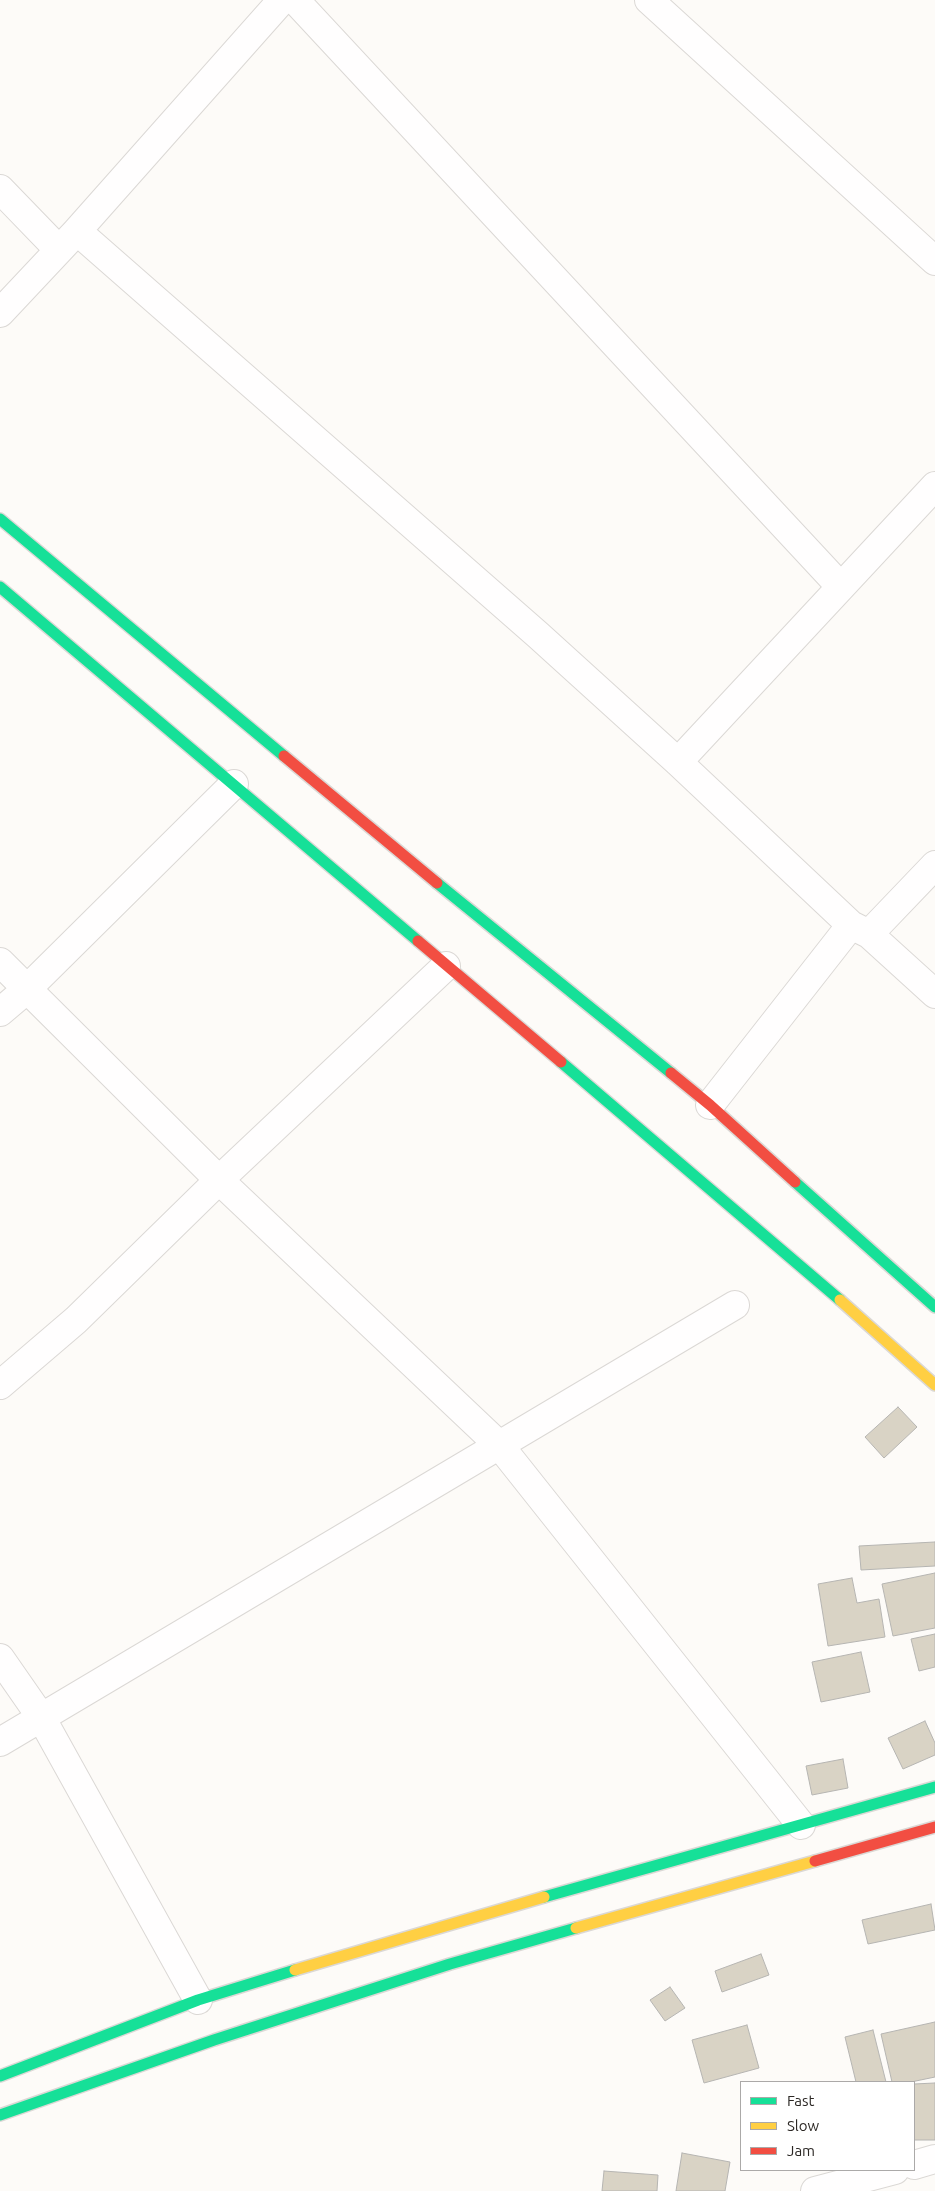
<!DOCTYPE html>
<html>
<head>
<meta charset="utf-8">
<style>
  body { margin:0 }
  #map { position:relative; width:935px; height:2191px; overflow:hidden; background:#fdfbf8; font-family:Ubuntu,sans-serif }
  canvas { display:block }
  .legend { position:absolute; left:740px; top:2081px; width:175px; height:90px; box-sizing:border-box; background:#fff; border:1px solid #aba9a8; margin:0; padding:6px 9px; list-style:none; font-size:15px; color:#2c2825 }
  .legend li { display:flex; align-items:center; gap:10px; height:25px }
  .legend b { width:25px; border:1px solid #aba9a8 }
</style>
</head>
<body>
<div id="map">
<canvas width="935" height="2191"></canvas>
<ul class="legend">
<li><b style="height:6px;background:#16e098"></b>Fast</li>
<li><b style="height:6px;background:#ffcf43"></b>Slow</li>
<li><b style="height:6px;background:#f24e42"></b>Jam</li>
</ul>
</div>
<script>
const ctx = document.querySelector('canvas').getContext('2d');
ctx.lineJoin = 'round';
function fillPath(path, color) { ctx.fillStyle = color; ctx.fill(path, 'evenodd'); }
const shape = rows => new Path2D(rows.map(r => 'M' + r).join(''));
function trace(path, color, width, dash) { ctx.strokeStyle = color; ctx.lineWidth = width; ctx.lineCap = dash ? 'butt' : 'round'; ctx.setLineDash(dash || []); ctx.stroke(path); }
const building = shape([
  [898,1407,917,1427,884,1458,865,1437,898,1407],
  [935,1542,935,1566,861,1570,859,1546,935,1542],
  [935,1573,935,1628,893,1636,882,1584,935,1573],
  [852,1578,857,1603,879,1599,885,1637,828,1646,818,1584,852,1578],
  [935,1634,935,1667,919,1671,911,1639,935,1634],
  [861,1652,870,1692,821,1702,812,1662,861,1652],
  [925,1721,935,1743,935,1755,903,1769,888,1738,925,1721],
  [843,1759,848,1788,812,1795,806,1766,843,1759],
  [931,1904,935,1930,868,1944,862,1920,931,1904],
  [761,1954,769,1975,722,1992,715,1971,761,1954],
  [670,1987,685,2008,665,2021,650,2000,670,1987],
  [935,2022,935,2077,911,2082,892,2082,881,2034,935,2022],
  [747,2025,759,2068,704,2083,692,2040,747,2025],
  [873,2030,886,2082,856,2082,845,2037,873,2030],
  [935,2083,935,2140,914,2140,914,2084,935,2083],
  [682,2153,730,2162,725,2191,676,2191,682,2153],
  [604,2171,658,2175,657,2191,602,2191,604,2171]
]);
fillPath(building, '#d9d3c5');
trace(building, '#b6b5b2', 1);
const street = shape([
  [295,0,841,587],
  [649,0,935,261],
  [0,189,59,250],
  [77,231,538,635,678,762,851,925,869,934,935,994],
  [0,313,77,231,282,0],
  [678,762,935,486],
  [869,934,935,865],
  [0,962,219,1180,500,1446,801,1825],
  [0,1012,26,990,234,784],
  [710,1105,851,925],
  [0,1385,76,1320,219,1180,446,966],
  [0,1658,41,1717,198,2000],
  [0,1742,735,1305],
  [914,2165,935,2159],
  [815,2191,895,2170]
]);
const fast = shape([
  [0,519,284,756],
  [0,587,418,941],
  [437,883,671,1073],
  [561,1062,840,1300],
  [795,1182,935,1307],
  [544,1897,935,1787],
  [0,2076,198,2000,295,1970],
  [0,2115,214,2040,450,1964,576,1928]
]);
const slow = shape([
  [840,1300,935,1385],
  [576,1928,815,1861],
  [295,1970,544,1897]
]);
const jam = shape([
  [284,756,437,883],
  [418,941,561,1062],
  [671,1073,710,1105,795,1182],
  [815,1861,935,1827]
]);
trace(street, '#dbd8d5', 30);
trace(fast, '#dbd8d5', 14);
trace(slow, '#dbd8d5', 14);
trace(jam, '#dbd8d5', 14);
trace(street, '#fffefe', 28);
trace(fast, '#16e098', 11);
trace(slow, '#ffcf43', 11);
trace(jam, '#f24e42', 11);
</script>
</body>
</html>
